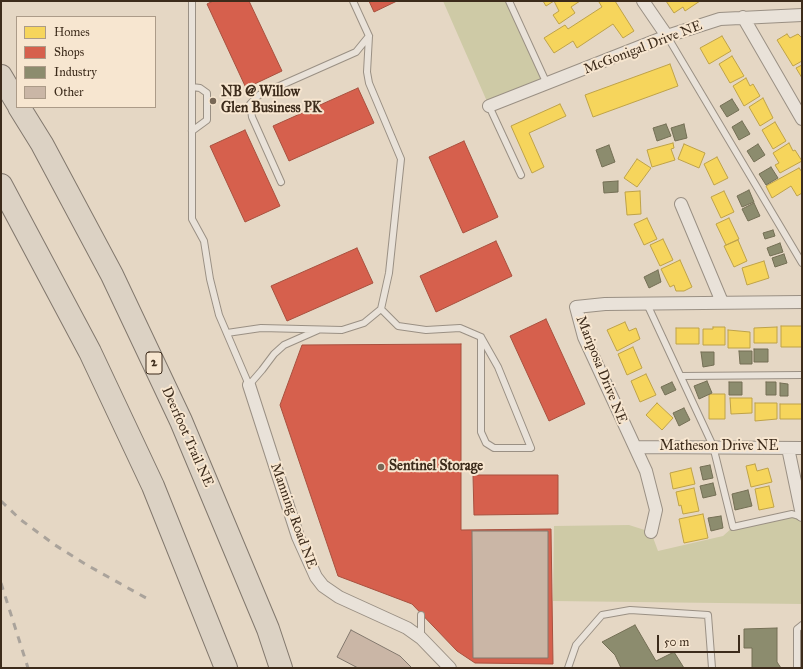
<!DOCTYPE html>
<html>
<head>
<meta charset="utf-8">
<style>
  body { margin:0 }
  #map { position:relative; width:803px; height:669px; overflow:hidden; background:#e5d7c4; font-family:"IM FELL Great Primer",serif }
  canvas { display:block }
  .frame { position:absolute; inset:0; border:2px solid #3c2b1b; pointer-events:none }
  .legend { position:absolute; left:16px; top:16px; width:140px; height:92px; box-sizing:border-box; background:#f7e6d0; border:1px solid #ac9b88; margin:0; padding:5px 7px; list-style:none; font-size:12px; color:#3c2b1b }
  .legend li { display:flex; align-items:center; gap:8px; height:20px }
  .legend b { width:20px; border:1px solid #ac9b88 }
  .scale { position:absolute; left:657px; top:635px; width:83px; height:18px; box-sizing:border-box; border:2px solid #3c2b1b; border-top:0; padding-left:5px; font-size:12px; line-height:14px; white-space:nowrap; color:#3c2b1b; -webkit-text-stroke:3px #f7e6d0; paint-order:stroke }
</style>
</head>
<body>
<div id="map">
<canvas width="803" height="669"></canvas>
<div class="frame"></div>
<ul class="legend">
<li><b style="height:11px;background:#f6d55c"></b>Homes</li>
<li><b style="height:11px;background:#d6604d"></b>Shops</li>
<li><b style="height:11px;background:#8c8c6e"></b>Industry</li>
<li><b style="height:11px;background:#cab6a6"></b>Other</li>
</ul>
<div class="scale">50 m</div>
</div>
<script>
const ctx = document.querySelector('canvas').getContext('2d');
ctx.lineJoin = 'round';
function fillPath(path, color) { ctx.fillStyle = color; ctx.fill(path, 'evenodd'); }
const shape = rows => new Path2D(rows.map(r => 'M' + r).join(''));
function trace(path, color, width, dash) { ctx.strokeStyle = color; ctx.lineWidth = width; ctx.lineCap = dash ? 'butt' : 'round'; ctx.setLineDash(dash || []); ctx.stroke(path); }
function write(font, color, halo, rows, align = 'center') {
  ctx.font = font + ' "IM FELL Great Primer",serif'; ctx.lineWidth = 4; ctx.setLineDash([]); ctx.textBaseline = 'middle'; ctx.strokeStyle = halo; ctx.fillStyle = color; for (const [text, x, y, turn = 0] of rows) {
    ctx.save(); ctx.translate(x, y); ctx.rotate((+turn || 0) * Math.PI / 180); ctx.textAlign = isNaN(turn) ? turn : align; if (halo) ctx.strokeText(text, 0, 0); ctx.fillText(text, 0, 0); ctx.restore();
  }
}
fillPath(shape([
  [443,1,509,1,547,84,489,106],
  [792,514,802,517,802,604,553,601,554,526,629,525,651,532,658,551,723,536,733,527]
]), '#cecaa6');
const homes = shape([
  [543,1,580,1,571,7,575,13,559,24,553,15,559,11,554,1,546,6,543,1],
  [600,1,615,1,634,31,623,38,613,24,577,48,573,41,554,53,544,38,565,25,568,29,602,7,599,2,600,1],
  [666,1,700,1,685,11,683,7,674,13,666,1],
  [787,34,790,38,798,34,802,38,802,61,793,66,777,40,787,34],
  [722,36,731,51,709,64,700,48,722,36],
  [732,56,744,76,730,83,719,64,732,56],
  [670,64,678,86,593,117,585,95,670,64],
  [802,65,802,78,796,68,802,65],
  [746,78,750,86,753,84,760,96,744,106,733,86,746,78],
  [763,98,773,118,760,126,749,107,763,98],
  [560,104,566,116,529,133,544,167,532,173,511,126,560,104],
  [775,122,786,141,773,149,762,130,775,122],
  [673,143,674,148,671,149,675,160,652,167,647,150,673,143],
  [789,143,793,151,795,150,802,161,780,173,775,165,779,163,773,153,789,143],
  [684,144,705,153,699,168,678,159,684,144],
  [717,157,728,178,714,185,704,164,717,157],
  [637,159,651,168,637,187,624,178,637,159],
  [799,168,802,172,802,193,797,196,791,186,772,198,766,186,799,168],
  [640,191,641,214,627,215,625,192,640,191],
  [724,191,734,212,721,218,711,197,724,191],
  [647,218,657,239,644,245,634,224,647,218],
  [729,218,739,239,726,245,716,224,729,218],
  [663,239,673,260,660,266,650,245,663,239],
  [738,240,747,261,734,267,724,246,738,240],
  [680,260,692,287,684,291,676,291,674,285,670,287,661,269,680,260],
  [764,261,769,278,747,285,742,268,764,261],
  [625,322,629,331,636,328,640,339,617,351,607,330,625,322],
  [781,326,802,326,802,347,781,347,781,326],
  [713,327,725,327,725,345,703,345,703,329,713,329,713,327],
  [777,327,777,343,754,343,754,328,777,327],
  [676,328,699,328,699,344,676,344,676,328],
  [728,330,750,332,750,348,728,348,728,330],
  [633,347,642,368,627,375,618,354,633,347],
  [646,374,656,395,640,402,631,381,646,374],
  [709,394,725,394,725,419,709,419,709,394],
  [730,398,752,398,752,413,731,414,730,398],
  [657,403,673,418,662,430,646,415,657,403],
  [755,403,777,403,777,419,755,421,755,403],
  [780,404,802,404,802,419,780,419,780,404],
  [755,464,757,471,768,468,772,482,751,487,746,466,755,464],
  [691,468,695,484,673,489,670,473,691,468],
  [769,486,774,507,759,510,755,489,769,486],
  [694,488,699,511,683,514,681,505,679,506,676,492,694,488],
  [703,514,708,538,684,543,679,519,703,514]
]);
fillPath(homes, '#f6d55c');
trace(homes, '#bea248', 1);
const shops = shape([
  [213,1,249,1,282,71,246,88,207,4,213,1],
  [369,1,397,1,374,12,369,1],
  [358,88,374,123,289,161,273,126,358,88],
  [245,130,280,206,245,222,210,146,245,130],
  [464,141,498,217,463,233,429,157,464,141],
  [496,241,512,276,436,312,420,276,496,241],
  [357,248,373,283,287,321,271,286,357,248],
  [546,319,585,404,549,421,510,336,546,319],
  [461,344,461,530,551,529,553,664,475,663,457,651,412,604,338,576,280,405,302,345,461,344],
  [473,475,558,475,558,514,474,515,473,475]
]);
fillPath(shops, '#d6604d');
trace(shops, '#a8503e', 1);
const industry = shape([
  [732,99,739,110,727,117,720,106,732,99],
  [742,121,750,134,739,140,732,127,742,121],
  [666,124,671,136,657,141,653,128,666,124],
  [684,124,687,138,675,141,671,128,684,124],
  [758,144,765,155,754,162,747,151,758,144],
  [609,145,615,162,602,167,596,150,609,145],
  [771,167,778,178,766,185,759,174,771,167],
  [618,181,618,192,604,193,603,182,618,181],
  [749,190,754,202,742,207,737,196,749,190],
  [754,203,760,216,748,221,742,209,754,203],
  [773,230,775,236,765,239,763,233,773,230],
  [780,243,783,252,770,256,767,248,780,243],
  [784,254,787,263,775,267,772,258,784,254],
  [658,270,661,282,649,288,644,277,658,270],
  [754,349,768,349,768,362,754,362,754,349],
  [739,351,752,351,752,364,740,364,739,351],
  [701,352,714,352,714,365,703,367,701,352],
  [707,381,712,393,699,399,694,386,707,381],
  [672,382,676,390,665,395,661,387,672,382],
  [729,382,742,382,742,395,729,395,729,382],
  [766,382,776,382,776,395,766,395,766,382],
  [780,383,788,384,788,396,780,396,780,383],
  [684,408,690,420,679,426,673,413,684,408],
  [710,465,713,478,703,480,700,467,710,465],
  [713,483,716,495,703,498,700,486,713,483],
  [748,490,752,506,735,510,732,494,748,490],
  [721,516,723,528,711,531,708,518,721,516],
  [635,625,656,661,674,652,684,668,621,668,615,655,602,642,635,625],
  [777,628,777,662,781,668,752,668,752,648,744,648,744,629,777,628]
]);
fillPath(industry, '#8c8c6e');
trace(industry, '#746f55', 1);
const building = shape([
  [472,531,548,531,548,658,473,658,472,531],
  [351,630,400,656,412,668,358,668,337,657,351,630]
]);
fillPath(building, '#cab6a6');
trace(building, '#82786d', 1);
const lane = shape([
  [192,1,192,219,204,241,210,279,219,315,249,385,262,370,274,354,284,345,318,330],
  [509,1,547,84],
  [667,36,802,263],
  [192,87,200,88,207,93,207,120,192,131],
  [489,106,521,175],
  [281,182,252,117,250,104,259,95,356,52,369,36],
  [647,304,713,446,733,527,792,514,802,517],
  [381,309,398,326,426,330,460,328,481,337,498,367,531,448,494,448,486,443,481,432,481,337],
  [227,333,261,328,342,330,364,323,381,309,389,273,401,159,369,83,367,72,369,36,353,1],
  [681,376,802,375],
  [421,638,421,615],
  [568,668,576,645,602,615,630,610,708,615,712,668],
  [797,668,797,629,802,625]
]);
const street = shape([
  [643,1,667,36],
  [743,17,802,119],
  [489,106,667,36,720,19,802,15],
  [681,204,722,302],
  [249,385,298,537,316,577,323,586,339,597,407,628,421,638,450,668],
  [635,447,802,448],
  [788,448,802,515],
  [651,532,656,510,646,471,584,337,576,307,605,304,802,302]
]);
const highway = shape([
  [1,76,17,103],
  [19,107,42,144,112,275,181,421,268,629,281,668],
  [1,185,90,352,153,486,226,668]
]);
trace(lane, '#9a9084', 8);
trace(street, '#9a9084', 14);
trace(highway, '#82786d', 24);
trace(lane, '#e9e2d9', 6);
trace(street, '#e9e2d9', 12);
trace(highway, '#dcd2c4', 22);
trace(shape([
  [1,501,21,520,55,545,85,564,146,598],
  [1,583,28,668]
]), '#aaa39b', 3, [7, 7]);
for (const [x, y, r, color] of [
  [213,101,4,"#776756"],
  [381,467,4,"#776756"]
]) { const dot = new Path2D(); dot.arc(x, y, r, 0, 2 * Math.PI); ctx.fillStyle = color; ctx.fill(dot); trace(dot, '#f7e6d0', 1.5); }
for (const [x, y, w] of [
  [154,363,16]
]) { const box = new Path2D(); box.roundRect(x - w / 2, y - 11, w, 22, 3); ctx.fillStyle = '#f7e6d0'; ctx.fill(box); trace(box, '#3c2b1b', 1); }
write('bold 13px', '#3c2b1b', null, [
  ["2",154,363]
]);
write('14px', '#3c2b1b', '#f7e6d0', [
  ["McGonigal Drive NE",643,48,-21],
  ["Mariposa Drive NE",601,370,68],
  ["Deerfoot Trail NE",187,437,66],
  ["Matheson Drive NE",719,447],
  ["Manning Road NE",293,516,70]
]);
write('bold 14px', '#3c2b1b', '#f7e6d0', [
  ["NB @ Willow",221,93],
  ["Glen Business PK",221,109],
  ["Sentinel Storage",389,467]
], 'left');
</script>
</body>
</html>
